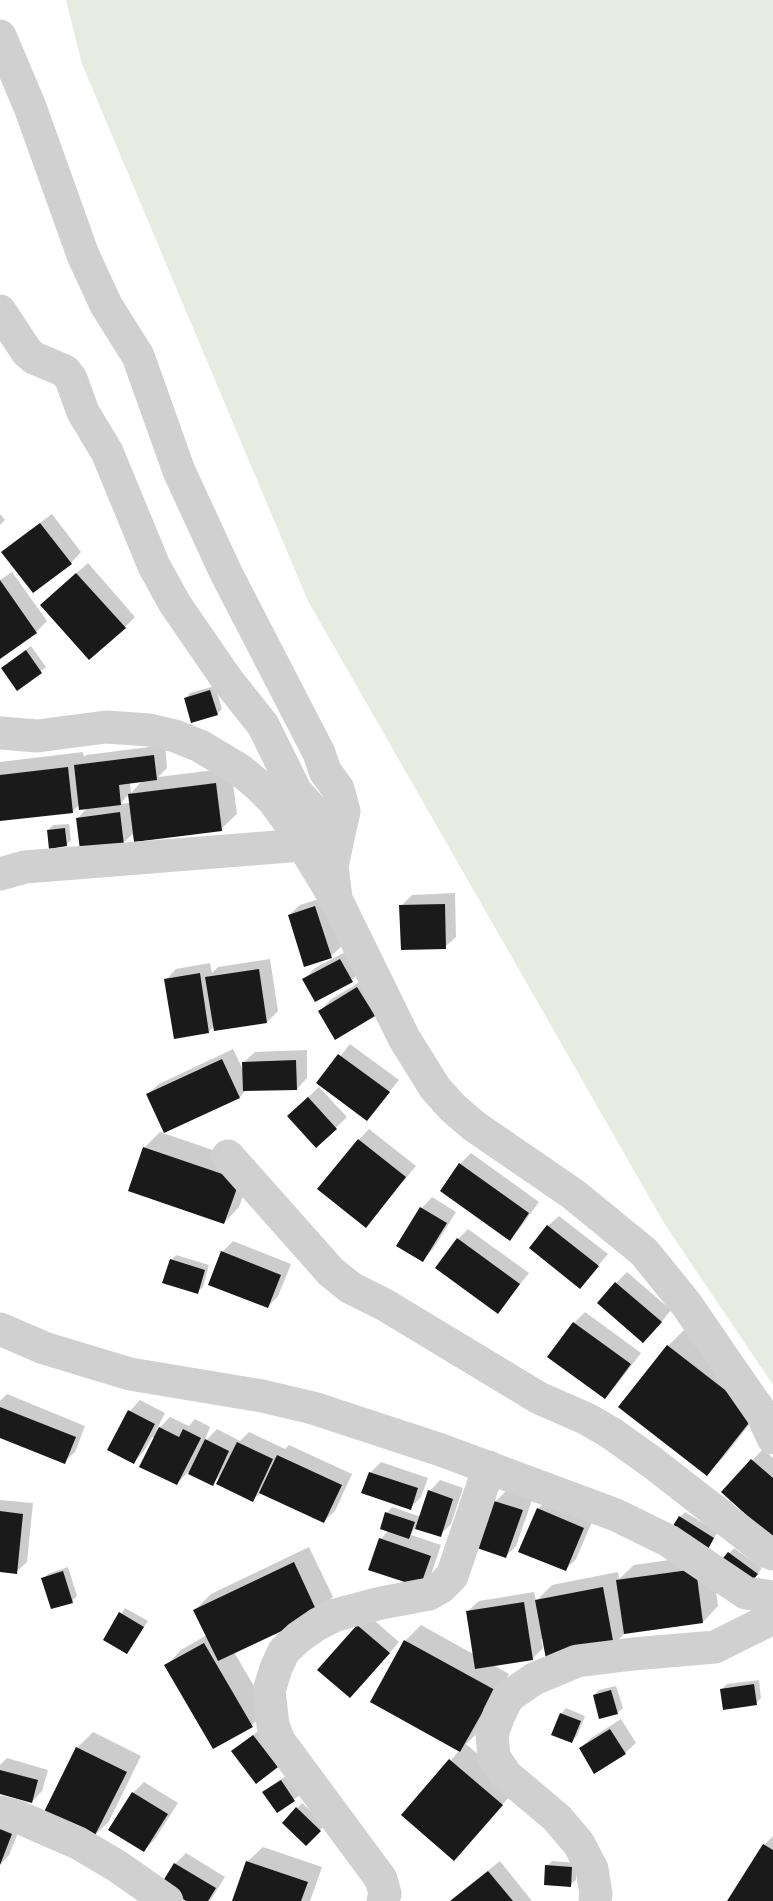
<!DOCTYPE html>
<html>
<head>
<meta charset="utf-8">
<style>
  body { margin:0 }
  canvas { display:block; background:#fff }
</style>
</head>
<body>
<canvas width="773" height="1901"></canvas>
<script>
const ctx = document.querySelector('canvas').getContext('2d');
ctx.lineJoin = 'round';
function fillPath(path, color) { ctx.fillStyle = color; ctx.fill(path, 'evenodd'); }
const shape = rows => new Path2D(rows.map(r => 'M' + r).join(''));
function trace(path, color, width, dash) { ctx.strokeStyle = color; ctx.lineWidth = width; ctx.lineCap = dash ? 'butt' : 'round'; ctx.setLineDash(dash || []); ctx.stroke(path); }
fillPath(shape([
  [66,0,773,0,773,1385,664,1223,308,601,82,64]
]), '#e6ecdf');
fillPath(shape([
  [0,514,5,520,0,525],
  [52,514,81,552,71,563,3,553,14,542],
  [88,563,135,617,125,627,53,594],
  [12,572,47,621,36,632,0,657,0,580],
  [31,646,46,667,17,689,8,663],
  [215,686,222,709,217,714,185,699,190,693],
  [165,745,167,768,158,777,231,768,237,814,221,829,135,832,123,843,77,819,88,807,80,804,72,812,0,820,0,762,83,752,84,757,86,755],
  [143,780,131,793,130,782],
  [129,794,131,803,120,804],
  [69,824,71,840,66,845,48,830,53,825],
  [455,893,456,937,445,947,401,906,412,895],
  [326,897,342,946,331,956,289,915,300,905],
  [351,949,362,970,352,980,304,979,315,968],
  [270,959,278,1011,267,1022,215,1026,209,1031,166,980,176,969,210,963,212,973,218,967],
  [368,977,384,1004,374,1015,320,1011,330,1000],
  [350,1044,399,1080,367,1119,319,1083],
  [233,1049,244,1072,244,1062,255,1052,307,1050,307,1078,297,1089,247,1089,240,1097,165,1131,148,1094,159,1084],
  [319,1087,347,1117,317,1146,300,1105],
  [369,1129,416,1166,366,1226,359,1140],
  [160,1132,254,1164,239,1207,224,1223,144,1148],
  [471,1153,539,1202,520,1228,510,1239,460,1164],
  [432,1197,456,1212,433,1249,422,1260,398,1245,422,1208],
  [559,1216,608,1254,580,1287,548,1226],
  [468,1229,529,1273,498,1312,458,1239],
  [233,1241,291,1264,278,1296,268,1307,222,1252],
  [176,1255,209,1265,203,1287,197,1292,171,1260],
  [627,1272,671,1310,654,1331,616,1283],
  [585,1312,641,1353,615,1387,605,1397,549,1357,574,1323],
  [684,1330,771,1397,722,1459,706,1474,620,1407,668,1346],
  [7,1394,85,1426,75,1452,64,1462,0,1436,0,1401],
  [140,1400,165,1413,156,1431,170,1417,189,1426,195,1419,210,1427,203,1444,217,1429,240,1441,249,1432,285,1449,289,1445,352,1474,335,1511,324,1521,261,1492,253,1500,222,1474,212,1484,188,1472,177,1484,155,1438,152,1437,144,1451,134,1462,109,1449,130,1411],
  [763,1449,773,1458,773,1537,723,1492],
  [381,1462,428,1478,421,1497,410,1508,370,1473],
  [440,1480,463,1488,451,1524,440,1535,415,1527,411,1535,441,1545,431,1575,420,1586,381,1539,389,1530,387,1513,392,1507,421,1517,430,1491],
  [506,1491,532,1500,516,1546,506,1556,495,1502],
  [549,1498,594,1517,576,1559,565,1570,538,1509],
  [0,1500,33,1503,27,1562,16,1572,0,1571],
  [685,1512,718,1532,706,1549,680,1517],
  [309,1547,333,1597,317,1612,234,1652,268,1710,252,1725,214,1747,166,1666,181,1650,207,1635,195,1610,211,1594],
  [734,1548,762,1568,754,1578,721,1563],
  [711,1554,718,1606,703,1622,626,1632,613,1645,541,1639,543,1648,532,1659,493,1665,509,1674,475,1735,466,1744,517,1788,454,1859,403,1815,460,1750,372,1701,406,1640,421,1625,475,1655,468,1611,479,1601,534,1592,536,1601,552,1585,618,1572,619,1579,634,1565],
  [68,1567,77,1596,72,1601,43,1579,48,1574],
  [125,1608,148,1621,127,1652,105,1639],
  [368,1615,399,1642,361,1686,358,1626],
  [759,1680,761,1698,756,1703,722,1689,727,1684],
  [616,1686,623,1708,617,1713,594,1695,599,1690],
  [566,1708,585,1716,577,1736,572,1741,561,1714],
  [621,1719,636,1743,625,1753,581,1748,591,1738],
  [265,1725,288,1755,256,1782,233,1752],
  [93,1732,141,1756,109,1821,93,1837,77,1748],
  [7,1758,48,1770,42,1791,32,1802,0,1793,0,1765],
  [286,1776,300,1795,278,1811,269,1787],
  [144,1782,178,1803,155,1839,144,1850,133,1793],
  [302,1803,325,1825,306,1844,284,1823],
  [0,1815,22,1823,9,1855,0,1865],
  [773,1836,773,1901,728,1901,764,1845],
  [263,1847,322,1867,310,1901,234,1901,247,1862],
  [186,1853,225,1877,210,1901,189,1901,175,1864],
  [500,1861,532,1901,451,1901,455,1897],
  [552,1861,577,1863,576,1880,570,1885,547,1866]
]), '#0003');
fillPath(shape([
  [40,523,72,564,33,593,1,552],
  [76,573,126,628,89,660,40,605],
  [0,580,37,633,0,659],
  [26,650,42,673,17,691,1,668],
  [210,690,218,715,191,723,184,698],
  [154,755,157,780,119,785,121,805,79,810,74,765],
  [68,767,73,813,0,821,0,775],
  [216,783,222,831,134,842,128,794],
  [120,812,124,845,80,850,76,818],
  [65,828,67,846,49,849,47,830],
  [445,904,446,949,401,950,399,905],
  [315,906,332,958,304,967,288,915],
  [340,959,353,982,315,1002,302,979],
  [259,969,267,1023,214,1031,205,977],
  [200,973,209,1033,174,1039,164,979],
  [357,987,375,1016,335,1040,318,1011],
  [338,1054,390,1092,367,1121,316,1083],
  [222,1059,240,1098,164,1133,146,1094],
  [296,1060,297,1090,243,1091,242,1062],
  [308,1097,337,1129,316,1148,287,1116],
  [358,1139,406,1177,366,1228,317,1189],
  [143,1147,240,1180,224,1224,128,1191],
  [459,1163,529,1213,510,1241,440,1191],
  [420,1207,447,1223,423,1262,396,1246],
  [547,1225,599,1266,580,1289,529,1248],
  [457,1238,520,1284,498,1314,435,1268],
  [221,1251,281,1275,268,1308,208,1285],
  [170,1259,205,1270,198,1294,162,1283],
  [615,1282,662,1322,643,1343,597,1303],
  [573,1322,631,1364,605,1399,547,1357],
  [667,1345,756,1414,707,1476,618,1407],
  [0,1407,76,1437,65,1464,0,1438],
  [128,1410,155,1424,134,1464,107,1450],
  [159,1427,179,1437,183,1429,201,1438,177,1485,139,1467],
  [205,1439,229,1451,213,1486,188,1474],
  [237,1442,273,1459,253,1502,216,1484],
  [277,1455,342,1485,324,1523,259,1493],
  [751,1459,773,1478,773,1539,721,1492],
  [369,1472,418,1488,411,1510,361,1493],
  [428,1490,453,1499,441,1537,415,1529],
  [494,1501,523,1510,506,1558,477,1548],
  [537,1508,584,1528,566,1571,518,1552],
  [0,1511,23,1514,17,1574,0,1572],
  [385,1512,415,1522,409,1539,380,1529],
  [679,1516,714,1538,707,1551,671,1529],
  [379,1538,431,1556,420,1587,368,1570],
  [728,1552,758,1574,749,1585,719,1563],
  [294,1562,318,1614,218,1661,193,1610],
  [696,1569,703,1623,624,1634,616,1580],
  [63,1571,73,1603,51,1609,41,1578],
  [603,1587,614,1646,546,1659,535,1600],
  [524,1602,533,1660,475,1669,466,1611],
  [119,1612,144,1627,127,1654,103,1640],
  [357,1625,390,1653,350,1698,317,1670],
  [404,1640,495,1690,460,1752,370,1702],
  [204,1643,253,1727,213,1749,164,1665],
  [754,1684,757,1705,723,1710,720,1689],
  [611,1690,618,1714,599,1719,593,1695],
  [560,1713,581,1721,572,1743,551,1735],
  [610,1729,626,1754,594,1774,579,1748],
  [253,1735,278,1767,256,1784,231,1751],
  [76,1747,127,1772,93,1839,43,1814],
  [449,1759,503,1805,454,1861,401,1815],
  [0,1770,38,1780,32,1803,0,1794],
  [281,1780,295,1801,277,1813,262,1792],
  [132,1792,168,1814,144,1852,108,1830],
  [296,1807,321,1831,306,1846,282,1823],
  [0,1829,12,1834,0,1865],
  [763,1844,773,1850,773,1901,727,1901],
  [246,1861,308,1882,301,1901,232,1901],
  [174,1863,216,1888,208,1901,186,1901,160,1886],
  [545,1865,572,1867,571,1887,544,1885],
  [488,1871,513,1901,450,1901]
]), '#1a1a1a');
trace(shape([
  [0,36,30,107,83,255,106,305,138,356,179,471,226,573,319,753,325,771,338,789,344,811,332,866,336,898],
  [0,311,27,352,34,358,65,371,71,379,83,412,107,452,154,566,175,604,228,681,263,725,296,792,338,838],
  [0,733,37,736,106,727,149,730,175,736,200,746,240,770,258,785,273,800,287,819,337,901,404,1038,435,1088,453,1108,474,1126,573,1194,644,1252,687,1305,730,1368,762,1414,773,1438],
  [0,874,25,867,302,845],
  [228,1156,331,1272,351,1288,385,1305,539,1398,587,1419,611,1433,653,1463,766,1551,773,1554],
  [0,1329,44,1348,130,1374,262,1396,313,1408,441,1450,616,1515,669,1541,746,1593,773,1597],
  [0,1812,16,1816,78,1843,117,1866,167,1901],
  [383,1901,385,1894,381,1879,279,1741,273,1725,269,1691,276,1668,284,1651,299,1637,318,1624,336,1615,381,1603,429,1594,441,1587,452,1576,489,1467],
  [595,1901,596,1894,592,1869,579,1844,557,1818,506,1775,494,1757,492,1734,499,1715,508,1697,534,1679,577,1661,633,1654,715,1647,773,1618]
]), '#d0d0d0', 33);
</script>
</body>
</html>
